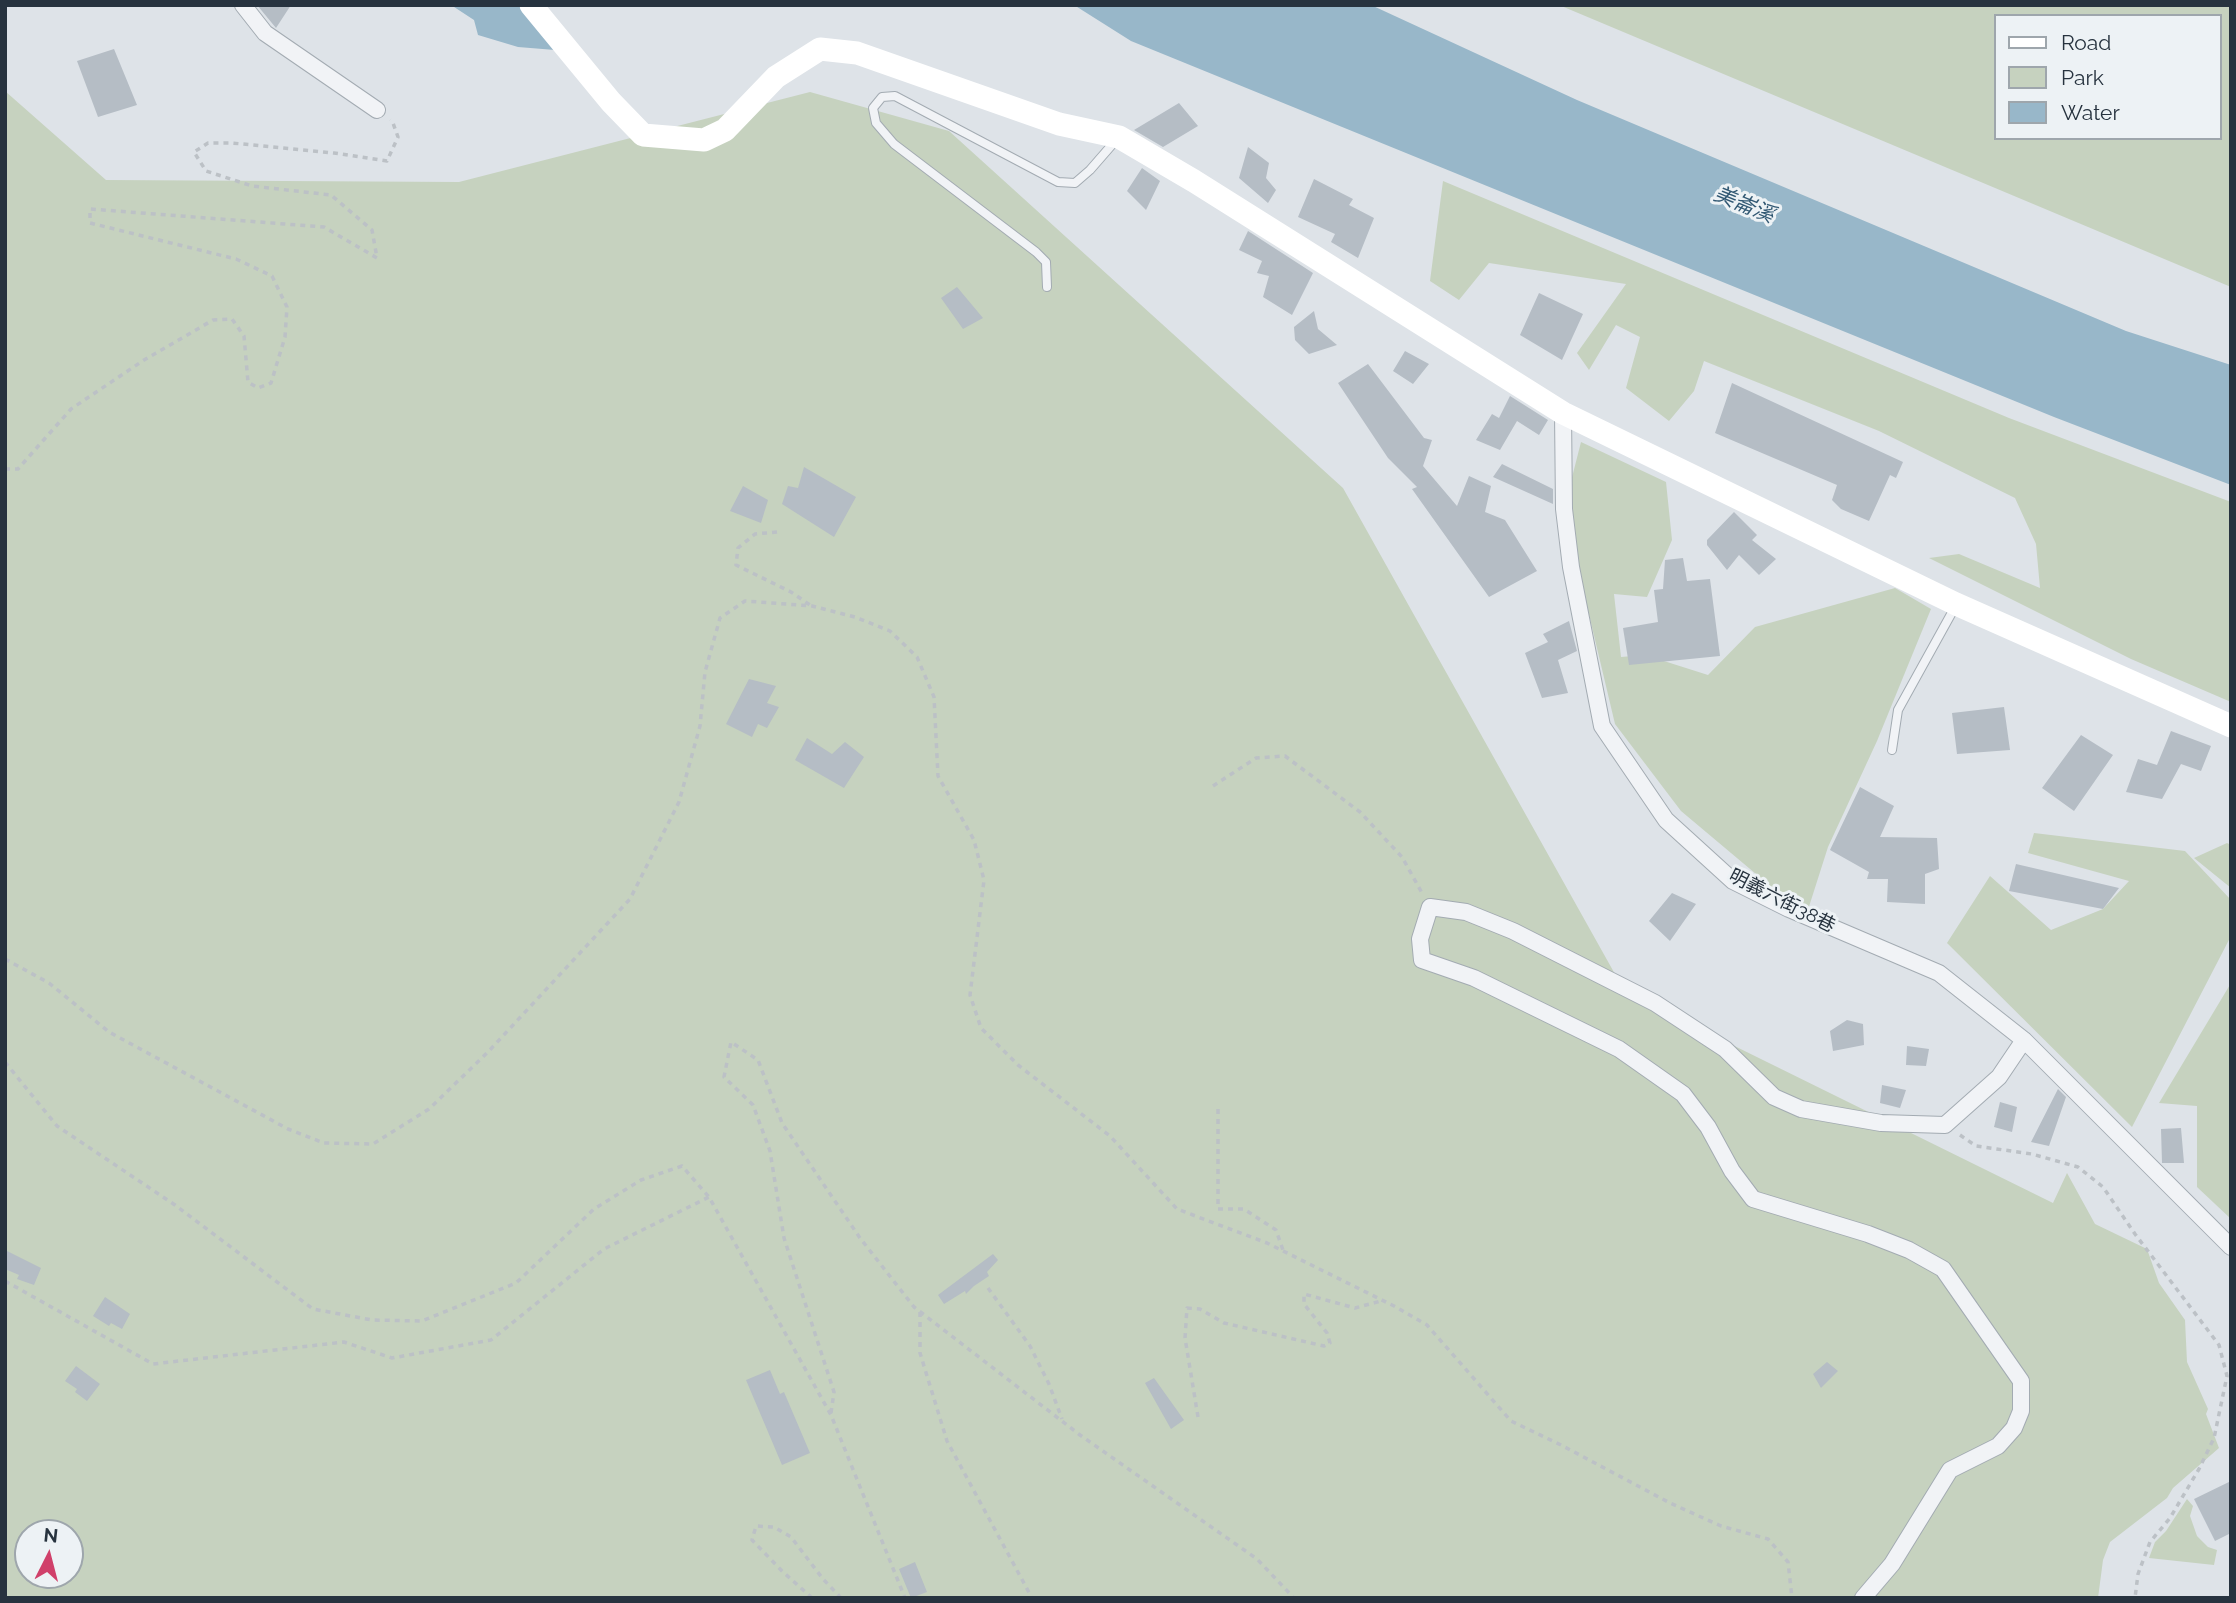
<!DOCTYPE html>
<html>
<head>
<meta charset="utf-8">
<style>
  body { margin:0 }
  #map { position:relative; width:2236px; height:1603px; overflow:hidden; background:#dee3e8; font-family:Raleway,sans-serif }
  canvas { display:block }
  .frame { position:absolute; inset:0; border:7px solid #27333f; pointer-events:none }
  .legend { position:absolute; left:1994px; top:14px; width:228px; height:126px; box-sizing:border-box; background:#edf2f5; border:2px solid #9ea6ac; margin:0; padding:9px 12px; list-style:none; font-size:21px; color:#27333f }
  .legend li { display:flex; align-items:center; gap:14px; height:35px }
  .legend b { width:35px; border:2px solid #9ea6ac }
  .north { position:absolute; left:14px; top:1519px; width:70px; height:70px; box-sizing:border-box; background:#edf2f5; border:2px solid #9ea6ac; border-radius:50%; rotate:6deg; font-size:19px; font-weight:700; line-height:28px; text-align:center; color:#27333f }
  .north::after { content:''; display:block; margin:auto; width:24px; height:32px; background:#d0406a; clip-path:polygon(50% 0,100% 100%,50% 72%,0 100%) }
</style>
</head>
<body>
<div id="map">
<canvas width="2236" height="1603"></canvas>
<div class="frame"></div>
<ul class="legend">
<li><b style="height:9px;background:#fff"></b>Road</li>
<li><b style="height:19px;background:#c6d2bf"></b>Park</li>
<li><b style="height:19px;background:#98b7c9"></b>Water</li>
</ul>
<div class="north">N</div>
</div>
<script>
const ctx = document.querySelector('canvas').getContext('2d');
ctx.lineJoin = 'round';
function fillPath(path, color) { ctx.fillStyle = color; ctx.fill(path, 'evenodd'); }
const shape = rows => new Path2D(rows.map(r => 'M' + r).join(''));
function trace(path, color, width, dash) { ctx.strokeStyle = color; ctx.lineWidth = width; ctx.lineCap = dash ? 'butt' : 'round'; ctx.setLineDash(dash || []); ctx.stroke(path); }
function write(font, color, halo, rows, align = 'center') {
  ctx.font = font + ' Raleway,"Noto Sans TC",sans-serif'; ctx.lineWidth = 6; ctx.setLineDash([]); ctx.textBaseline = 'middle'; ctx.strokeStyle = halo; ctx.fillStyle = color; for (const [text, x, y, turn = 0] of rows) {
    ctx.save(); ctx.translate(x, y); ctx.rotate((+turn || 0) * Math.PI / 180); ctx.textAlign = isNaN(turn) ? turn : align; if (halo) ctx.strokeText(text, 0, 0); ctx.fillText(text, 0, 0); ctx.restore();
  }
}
fillPath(shape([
  [1559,5,2231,5,2231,287],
  [1996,16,2220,16,2220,138,1996,138],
  [5,91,106,180,459,182,810,92,949,131,1343,488,1625,992,2053,1203,2067,1173,2095,1224,2147,1249,2159,1283,2185,1320,2187,1362,2208,1409,2206,1414,2219,1448,2173,1488,2167,1498,2110,1542,2103,1560,2098,1598,5,1598],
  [28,1533,70,1533,70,1575,28,1575],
  [1443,181,2009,418,2231,502,2231,702,2131,659,1929,558,1959,554,2040,588,2036,544,2015,498,1879,431,1704,361,1694,391,1669,421,1626,388,1640,337,1616,325,1589,370,1577,353,1626,284,1489,263,1459,300,1430,281],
  [1581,442,1666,482,1672,540,1647,597,1614,594,1621,657,1645,655,1708,675,1755,627,1895,588,1931,609,1877,741,1828,847,1806,916,1681,811,1615,724,1564,509],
  [2034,833,2185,851,2231,900,2231,936,2132,1127,1947,943,1990,876,2051,930,2103,909,2129,881,2028,853],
  [2227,843,2231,845,2231,888,2194,858],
  [2231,983,2231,1219,2197,1187,2197,1106,2159,1103],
  [2187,1499,2193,1506,2190,1516,2197,1536,2208,1547,2217,1550,2214,1565,2149,1558,2155,1542,2166,1531]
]), '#c6d2bf');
fillPath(shape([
  [451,5,523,5,555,50,518,47,478,35,474,20],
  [1074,5,1371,5,1577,100,2126,331,2231,365,2231,485,2054,417,1131,41]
]), '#98b7c9');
fillPath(shape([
  [257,5,291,5,276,28],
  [114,49,137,105,98,117,77,61],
  [1179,103,1198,126,1163,147,1134,130],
  [1248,147,1269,163,1266,178,1276,190,1268,203,1239,178],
  [1142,168,1160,181,1146,210,1127,191],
  [1314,179,1353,199,1349,205,1374,218,1358,258,1331,242,1335,234,1298,217],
  [1248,231,1313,273,1292,315,1263,297,1269,276,1257,273,1262,261,1239,250],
  [957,287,983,318,963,329,941,298],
  [1539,293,1583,314,1562,360,1520,335],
  [1314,311,1318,329,1337,345,1309,354,1295,340,1294,327],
  [1405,351,1429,364,1413,384,1393,371],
  [1368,364,1424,438,1432,440,1423,466,1457,506,1469,476,1491,486,1485,512,1505,520,1537,571,1489,597,1412,489,1417,487,1388,458,1338,383],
  [1732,383,1903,462,1896,478,1890,475,1869,521,1841,509,1832,500,1837,485,1715,433],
  [1510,396,1548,420,1539,435,1517,421,1500,450,1476,440,1492,414,1499,418],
  [1502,464,1553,489,1553,504,1493,477],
  [804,467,856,497,834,537,782,504,788,486,798,488],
  [743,486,768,500,761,523,730,511],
  [1734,512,1757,535,1752,540,1776,559,1759,575,1739,555,1727,570,1707,545,1707,540],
  [1683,558,1687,581,1710,579,1720,656,1629,665,1623,628,1658,622,1654,590,1663,589,1665,560],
  [1569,621,1577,651,1558,660,1568,693,1542,698,1525,653,1548,642,1543,634],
  [749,679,776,686,767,703,779,707,767,728,758,724,752,737,726,724],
  [2004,707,2010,750,1957,754,1952,713],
  [2171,731,2211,746,2201,771,2181,764,2162,799,2126,792,2138,759,2157,765],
  [2081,735,2113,755,2074,811,2042,788],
  [807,738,832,754,845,742,864,757,844,788,795,760],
  [1860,787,1894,806,1880,837,1937,838,1939,869,1925,874,1925,904,1887,902,1888,879,1867,879,1869,872,1830,850],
  [2016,864,2119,888,2103,909,2009,891],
  [1672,893,1696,904,1670,941,1649,921],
  [1847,1020,1863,1024,1864,1045,1833,1051,1830,1031],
  [1907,1046,1929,1049,1926,1066,1906,1065],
  [1882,1085,1906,1090,1900,1108,1880,1103],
  [2058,1089,2066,1097,2049,1146,2031,1142],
  [2000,1102,2017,1107,2012,1132,1994,1127],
  [2181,1128,2184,1163,2162,1163,2161,1129],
  [5,1250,41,1268,34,1285,17,1279,19,1275,5,1269],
  [993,1254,998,1260,987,1272,989,1276,974,1286,966,1294,965,1291,944,1304,938,1295],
  [105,1297,130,1314,122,1329,111,1323,109,1326,93,1316],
  [1827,1362,1838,1371,1821,1388,1813,1374],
  [76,1366,100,1384,87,1401,75,1392,77,1389,65,1381],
  [770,1370,780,1394,784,1392,810,1453,782,1465,746,1380],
  [1154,1378,1184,1420,1171,1429,1145,1383],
  [2231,1481,2231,1533,2215,1541,2194,1499],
  [915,1562,927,1592,911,1598,899,1569]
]), '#b5bdc5');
const lane = shape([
  [1047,287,1046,262,1036,252,894,144,876,123,873,108,882,97,895,96,1058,182,1075,183,1090,170,1117,139],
  [1892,750,1898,710,1955,607]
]);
const street = shape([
  [243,5,265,33,377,110],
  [1563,413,1564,509,1571,567,1602,726,1666,820,1733,881,1789,909,1939,973,2024,1040,2231,1247],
  [1863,1598,1892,1564,1950,1470,1998,1446,2014,1428,2021,1411,2021,1381,1943,1269,1909,1250,1868,1234,1753,1199,1732,1171,1708,1127,1683,1094,1619,1049,1474,978,1422,960,1420,939,1430,907,1466,912,1513,931,1655,1003,1725,1049,1774,1097,1801,1109,1881,1123,1945,1125,1999,1077,2024,1040]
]);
trace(lane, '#a3abb2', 10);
trace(street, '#a3abb2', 18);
trace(shape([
  [5,469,18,469,71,409,144,360,213,320,232,319,244,336,248,382,258,388,271,383,285,337,287,307,272,276,236,259,90,223,90,209,324,227,377,258,372,230,331,195,252,186,206,171,194,152,208,143,232,143,334,153,387,161,398,137,393,123,390,120],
  [777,532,755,534,738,548,736,565,791,592,810,605],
  [1213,786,1256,758,1285,756,1360,812,1402,857,1422,893],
  [5,959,49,983,109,1032,288,1129,324,1143,373,1144,429,1109,488,1052,630,899,679,802,700,726,705,672,720,618,745,601,812,606,855,617,890,631,917,657,934,697,938,776,974,840,984,880,970,995,981,1028,1018,1065,1110,1136,1177,1209,1267,1243,1394,1306,1427,1325,1511,1421,1561,1445,1670,1503,1721,1526,1768,1539,1788,1562,1792,1598],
  [5,1062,57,1126,175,1205,313,1309,372,1320,422,1321,516,1283,594,1209,641,1180,682,1166,709,1197,831,1415,905,1598],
  [1218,1109,1218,1209,1244,1209,1276,1230,1283,1250],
  [1960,1135,1976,1146,2032,1154,2078,1167,2103,1187,2135,1234,2219,1345,2227,1376,2214,1438,2199,1469,2170,1518,2150,1542,2138,1574,2135,1598],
  [5,1281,153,1364,344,1342,392,1358,491,1340,604,1249,709,1197],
  [988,1288,1030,1346,1049,1384,1062,1419],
  [920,1312,920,1353,947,1441,1032,1598],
  [831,1413,834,1392,784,1238,770,1151,753,1105,724,1077,731,1042,758,1060,782,1123,860,1238,914,1307,1080,1435,1257,1559,1294,1598],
  [1198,1417,1185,1338,1187,1308,1200,1309,1224,1323,1324,1346,1330,1343,1327,1333,1304,1304,1304,1294,1355,1308,1381,1301],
  [812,1598,782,1571,752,1540,756,1526,774,1527,791,1537,823,1579,841,1598]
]), '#bcc1c6', 3.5, [5, 5]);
trace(lane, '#f1f3f6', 8);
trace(street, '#f1f3f6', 16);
trace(shape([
  [531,5,611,102,643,135,704,140,725,130,776,77,820,49,857,53,1059,124,1119,137,1194,181,1563,413,1956,604,2231,726]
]), '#fff', 23);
write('19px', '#27333f', '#edf2f5', [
  ["明義六街38巷",1782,901,27]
]);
write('italic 21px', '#315873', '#edf2f5', [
  ["美崙溪",1744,205,22]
]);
</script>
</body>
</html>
